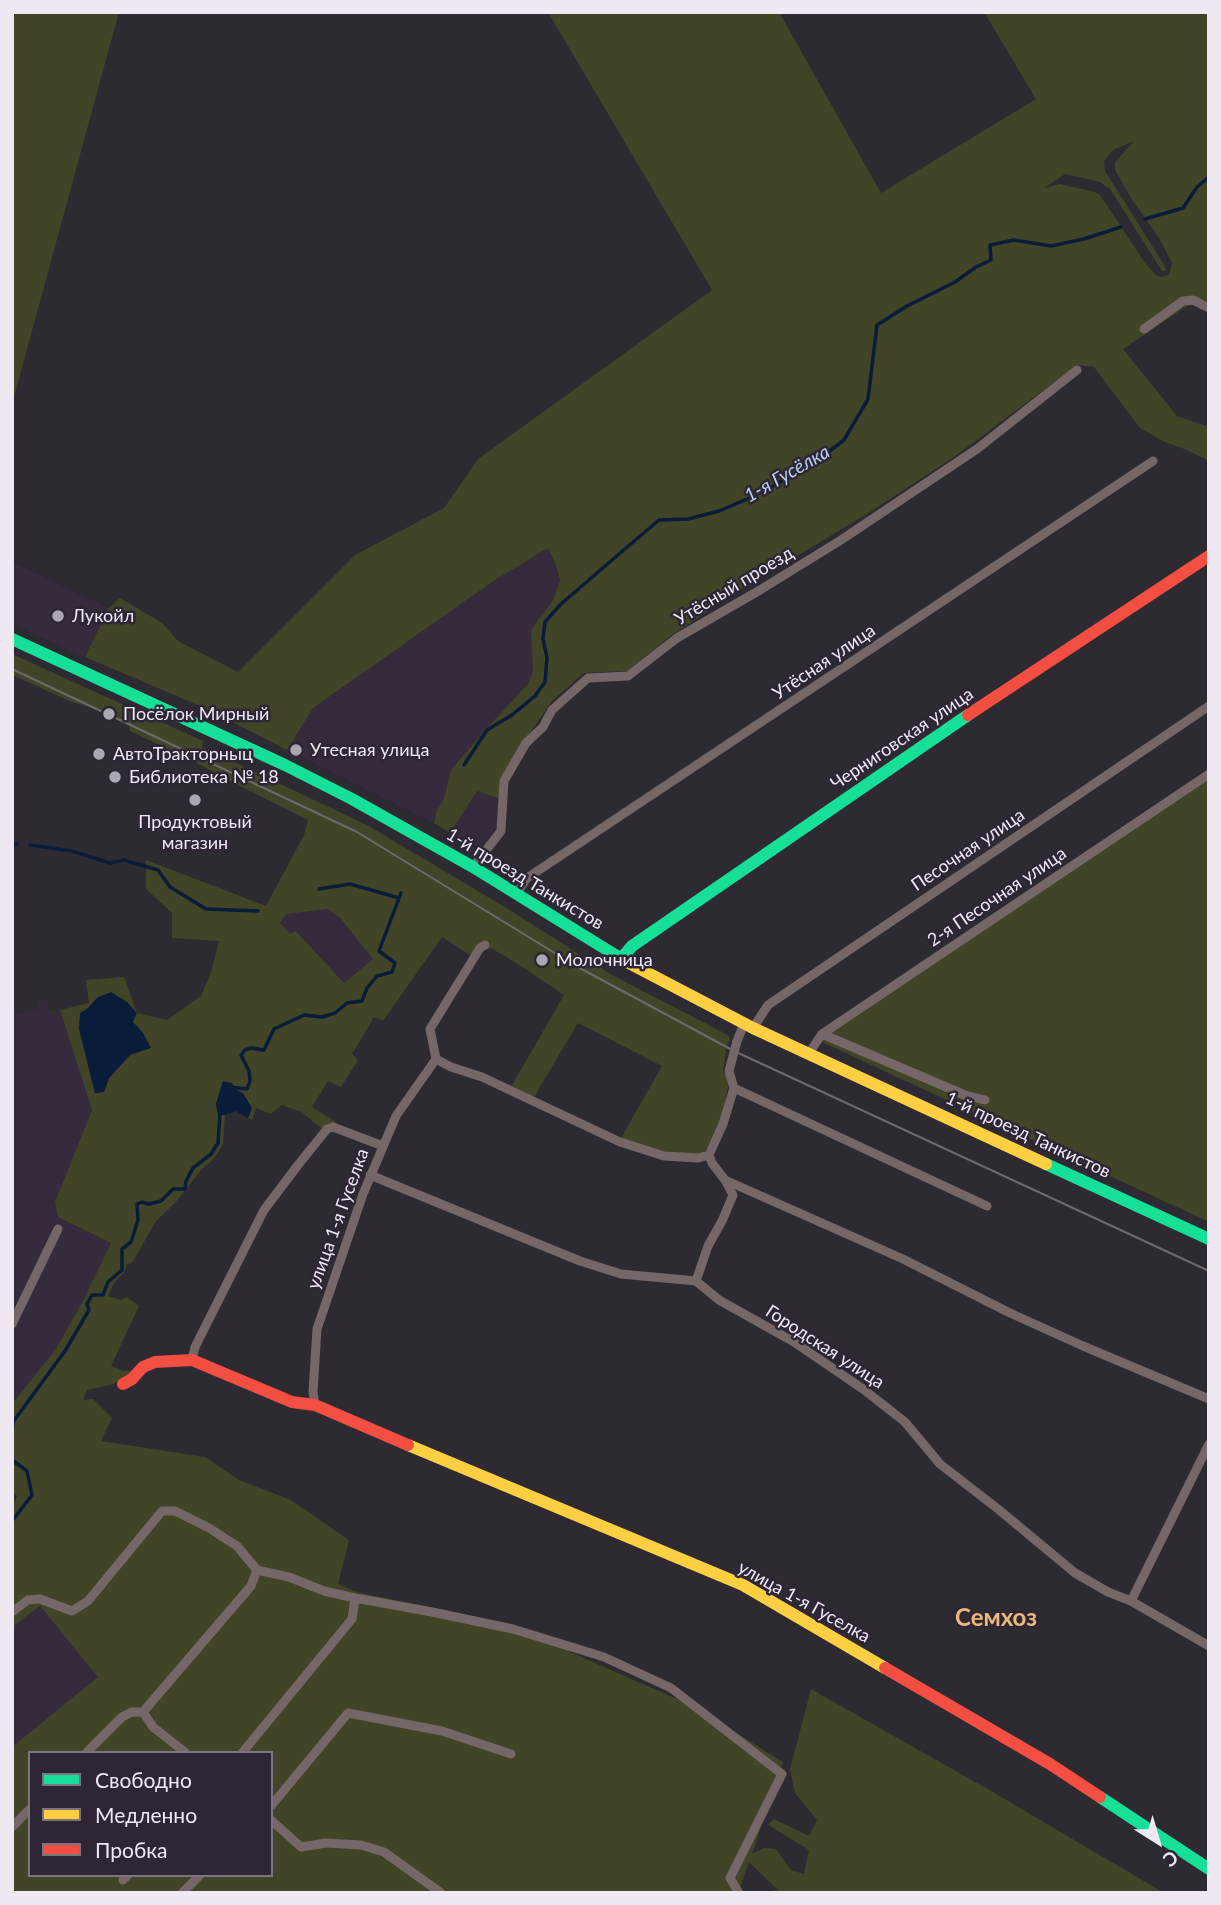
<!DOCTYPE html>
<html>
<head>
<meta charset="utf-8">
<style>
  body { margin:0 }
  #map { position:relative; width:1221px; height:1905px; overflow:hidden; background:#2e2a32; font-family:Lato,sans-serif }
  canvas { display:block }
  .frame { position:absolute; inset:0; border:14px solid #f0e9f4; pointer-events:none }
  .legend { position:absolute; left:28px; top:1751px; width:245px; height:126px; box-sizing:border-box; background:#2f2635; border:2px solid #7c7481; margin:0; padding:9px 12px; list-style:none; font-size:21px; color:#f0e9f4 }
  .legend li { display:flex; align-items:center; gap:14px; height:35px }
  .legend b { width:35px; border:2px solid #7c7481 }
  .north { position:absolute; left:1123px; top:1807px; width:70px; height:70px; -webkit-text-stroke:5px #2f2635; paint-order:stroke; rotate:143deg; font-size:19px; font-weight:700; line-height:28px; text-align:center; color:#f0e9f4 }
  .north::after { content:''; display:block; margin:auto; width:24px; height:32px; background:#f0e9f4; clip-path:polygon(50% 0,100% 100%,50% 72%,0 100%) }
</style>
</head>
<body>
<div id="map">
<canvas width="1221" height="1905"></canvas>
<div class="frame"></div>
<ul class="legend">
<li><b style="height:9px;background:#16e098"></b>Свободно</li>
<li><b style="height:9px;background:#ffcf43"></b>Медленно</li>
<li><b style="height:9px;background:#f24e42"></b>Пробка</li>
</ul>
<div class="north">С</div>
</div>
<script>
const ctx = document.querySelector('canvas').getContext('2d');
ctx.lineJoin = 'round';
function fillPath(path, color) { ctx.fillStyle = color; ctx.fill(path, 'evenodd'); }
const shape = rows => new Path2D(rows.map(r => 'M' + r).join(''));
function trace(path, color, width, dash) { ctx.strokeStyle = color; ctx.lineWidth = width; ctx.lineCap = dash ? 'butt' : 'round'; ctx.setLineDash(dash || []); ctx.stroke(path); }
function write(font, color, halo, rows, align = 'center') {
  ctx.font = font + ' Lato,sans-serif'; ctx.lineWidth = 5; ctx.setLineDash([]); ctx.textBaseline = 'middle'; ctx.strokeStyle = halo; ctx.fillStyle = color; for (const [text, x, y, turn = 0] of rows) {
    ctx.save(); ctx.translate(x, y); ctx.rotate((+turn || 0) * Math.PI / 180); ctx.textAlign = isNaN(turn) ? turn : align; if (halo) ctx.strokeText(text, 0, 0); ctx.fillText(text, 0, 0); ctx.restore();
  }
}
fillPath(shape([
  [548,548,556,565,560,581,553,600,531,630,533,670,528,684,486,729,451,770,444,799,437,810,434,823,287,750,313,708,495,580],
  [12,562,109,608,85,657,12,624],
  [477,790,498,798,499,830,487,846,479,852,450,833],
  [328,908,340,918,373,959,344,983,297,931,290,934,280,923,286,914],
  [48,999,50,1011,60,1010,92,1110,55,1202,58,1217,111,1243,84,1299,55,1350,12,1404,12,1015,38,1008,37,1001],
  [40,1606,99,1677,12,1747,12,1627]
]), '#362a3d');
fillPath(shape([
  [12,12,119,12,12,404],
  [548,12,779,12,881,193,1036,99,984,12,1209,12,1209,304,1202,299,1194,305,1187,306,1123,349,1177,416,1209,427,1209,461,1187,450,1163,441,1140,428,1094,367,1077,365,954,457,870,512,742,589,672,635,627,671,584,673,553,700,524,741,501,779,498,798,477,791,450,833,434,823,437,810,444,799,451,770,486,729,528,684,533,671,531,630,553,600,560,581,556,565,548,548,495,580,313,708,287,750,205,708,85,657,109,608,120,598,162,623,178,641,238,672,355,555,444,508,478,459,712,290],
  [1134,141,1115,162,1115,170,1133,201,1159,238,1172,263,1169,275,1161,277,1156,275,1145,263,1100,195,1095,192,1060,184,1044,188,1065,174,1100,182,1110,189,1162,271,1165,271,1166,268,1105,171,1104,161,1113,150],
  [12,654,203,741,202,747,367,825,508,909,612,975,728,1035,730,1039,726,1049,723,1072,729,1078,726,1099,720,1123,706,1150,696,1156,665,1153,621,1138,662,1066,578,1023,534,1097,511,1087,564,995,518,964,491,948,470,955,442,937,383,1021,374,1017,352,1054,358,1060,341,1087,328,1081,312,1107,336,1122,327,1124,322,1129,302,1112,282,1105,271,1114,256,1108,252,1120,248,1118,252,1108,233,1086,223,1081,216,1104,220,1115,225,1115,223,1144,214,1159,202,1169,175,1203,156,1221,132,1263,127,1264,124,1272,114,1283,108,1296,121,1300,127,1297,139,1306,111,1366,123,1371,135,1370,126,1378,110,1385,87,1390,83,1400,93,1399,112,1418,101,1441,205,1457,239,1480,291,1500,349,1540,338,1584,360,1593,450,1611,511,1626,695,1707,783,1762,752,1854,764,1848,776,1849,791,1870,804,1874,809,1850,768,1825,774,1819,809,1836,817,1820,795,1793,790,1769,811,1689,998,1795,1164,1893,756,1893,778,1890,749,1862,738,1893,12,1893,12,1747,98,1677,40,1606,12,1627,12,1505,17,1497,12,1491,12,1404,55,1350,84,1299,111,1243,58,1217,55,1202,92,1110,60,1010,89,1003,86,980,124,977,137,1013,167,1020,201,996,211,972,219,941,172,938,172,913,146,889,146,860,266,906,304,835,308,820,228,780,193,761,130,731,130,726,90,707,72,702,12,675],
  [328,909,340,918,373,959,344,983,296,931,290,934,280,923,286,914],
  [98,997,133,1022,143,1033,130,1055,109,1078,104,1092,95,1093,86,1055,88,1008],
  [30,1753,271,1753,271,1875,30,1875],
  [1209,778,1209,1222,824,1043,822,1040,822,1036]
]), '#424427');
fillPath(shape([
  [111,992,127,1002,137,1013,133,1022,143,1033,151,1048,130,1055,109,1078,104,1092,95,1093,79,1029,80,1013,88,1008,98,997],
  [223,1081,232,1083,235,1089,243,1093,252,1108,248,1118,236,1111,225,1115,218,1115,216,1104]
]), '#091c3a');
trace(shape([
  [1145,219,1183,208,1197,187,1209,177],
  [464,765,487,730,512,715,535,696,545,682,547,658,543,639,545,622,561,604,626,548,659,520,688,519,719,511,752,497,810,466,844,440,868,399,877,325,907,306,955,282,976,267,991,260,990,245,1014,240,1051,246,1084,239,1121,227],
  [12,845,17,844],
  [30,845,72,851,110,863,124,860,158,870,170,887,206,909,258,911],
  [319,889,350,884,399,898],
  [229,1087,247,1089,250,1081,249,1071,241,1055,245,1050,251,1048,264,1050,274,1029,304,1015,322,1017,335,1013,347,1003,362,1001,367,988,377,976,392,972,395,963,379,951,401,893],
  [12,1436,13,1422,65,1351,89,1310,87,1304,92,1295,103,1295,108,1282,122,1270,122,1249,131,1242,138,1220,137,1204,142,1202,149,1204,161,1201,173,1189,185,1189,186,1181,193,1168,211,1154,218,1143,220,1112],
  [12,1460,27,1471,32,1495,12,1521]
]), '#091c3a', 3.5);
trace(shape([
  [1144,329,1183,301,1193,300,1209,308],
  [473,867,501,831,504,781,526,743,543,727,552,710,588,678,628,676,677,638,760,590,841,540,977,449,1077,370],
  [516,894,527,878,1153,461],
  [485,945,480,948,430,1029,436,1059,451,1067,482,1077,620,1142,664,1156,698,1158,709,1155,723,1124,734,1088,729,1071,737,1041,744,1024],
  [753,1028,768,1005,1209,706],
  [822,1034,965,1095,985,1100],
  [809,1053,822,1034,1209,774],
  [734,1088,987,1206],
  [709,1155,712,1163,725,1180,903,1259,1010,1313,1083,1346,1209,1399],
  [370,1175,580,1261,621,1274,696,1281,719,1300,794,1342,863,1389,905,1422,940,1464,998,1509,1075,1573,1108,1592,1131,1601,1209,1646],
  [696,1281,708,1246,723,1219,733,1195,725,1180],
  [12,1324,58,1229],
  [192,1360,195,1347,264,1210,298,1165,327,1129,333,1127,383,1146],
  [315,1405,313,1392,317,1329,363,1194,396,1116,436,1059],
  [1131,1601,1209,1444],
  [12,1612,28,1600,40,1599,72,1611,88,1601,162,1511,175,1511,209,1528,237,1546,257,1570,289,1577,324,1591,355,1598,432,1612,513,1629,604,1657,671,1688,782,1774,730,1878,739,1893],
  [143,1712,153,1727,186,1753],
  [86,1753,122,1717,132,1712,143,1712,251,1586,257,1570],
  [242,1753,352,1619,355,1598],
  [271,1806,348,1713,442,1731,511,1754],
  [271,1820,301,1847,326,1843,361,1845,384,1852,441,1893],
  [12,1827,30,1809],
  [123,1880,128,1875],
  [182,1893,200,1875]
]), '#756667', 9);
trace(shape([
  [12,639,285,765,352,799,473,867,625,961],
  [621,959,632,946,968,715],
  [1046,1164,1209,1239],
  [1100,1797,1209,1869]
]), '#16e098', 12);
trace(shape([
  [625,961,753,1028,1046,1164],
  [408,1445,743,1585,885,1668]
]), '#ffcf43', 12);
trace(shape([
  [968,715,1209,556],
  [123,1384,132,1379,143,1367,155,1362,192,1360,292,1402,315,1405,408,1445],
  [885,1668,1050,1764,1100,1797]
]), '#f24e42', 12);
trace(shape([
  [12,669,357,832,576,966,734,1051,1209,1271]
]), '#6f686c', 2);
for (const [x, y, r, color] of [
  [58,616,7,"#aca6b0"],
  [109,714,7,"#aca6b0"],
  [296,750,7,"#aca6b0"],
  [99,754,7,"#aca6b0"],
  [115,777,7,"#aca6b0"],
  [195,800,7,"#aca6b0"],
  [542,960,7,"#aca6b0"]
]) { const dot = new Path2D(); dot.arc(x, y, r, 0, 2 * Math.PI); ctx.fillStyle = color; ctx.fill(dot); trace(dot, '#2f2635', 2.5); }
write('18px', '#f0e9f4', '#2f2635', [
  ["Утёсный проезд",734,586,-31],
  ["Утёсная улица",824,662,-34],
  ["Черниговская улица",902,739,-34],
  ["Песочная улица",968,850,-34],
  ["1-й проезд Танкистов",525,879,31],
  ["2-я Песочная улица",997,897,-34],
  ["1-й проезд Танкистов",1028,1135,25],
  ["улица 1-я Гуселка",338,1219,-70],
  ["Городская улица",825,1347,33],
  ["улица 1-я Гуселка",804,1602,29]
]);
write('18px', '#f0e9f4', '#2f2635', [
  ["Лукойл",72,616],
  ["Посёлок Мирный",123,714],
  ["Утесная улица",310,750],
  ["АвтоТракторныц",113,754],
  ["Библиотека № 18",129,777],
  ["Продуктовый",195,822,"center"],
  ["магазин",195,843,"center"],
  ["Молочница",556,960]
], 'left');
write('italic 19px', '#b8d2f7', '#2f2635', [
  ["1-я Гусёлка",787,474,-30]
]);
write('bold 24px', '#eab878', '#2f2635', [
  ["Семхоз",996,1618]
]);
</script>
</body>
</html>
